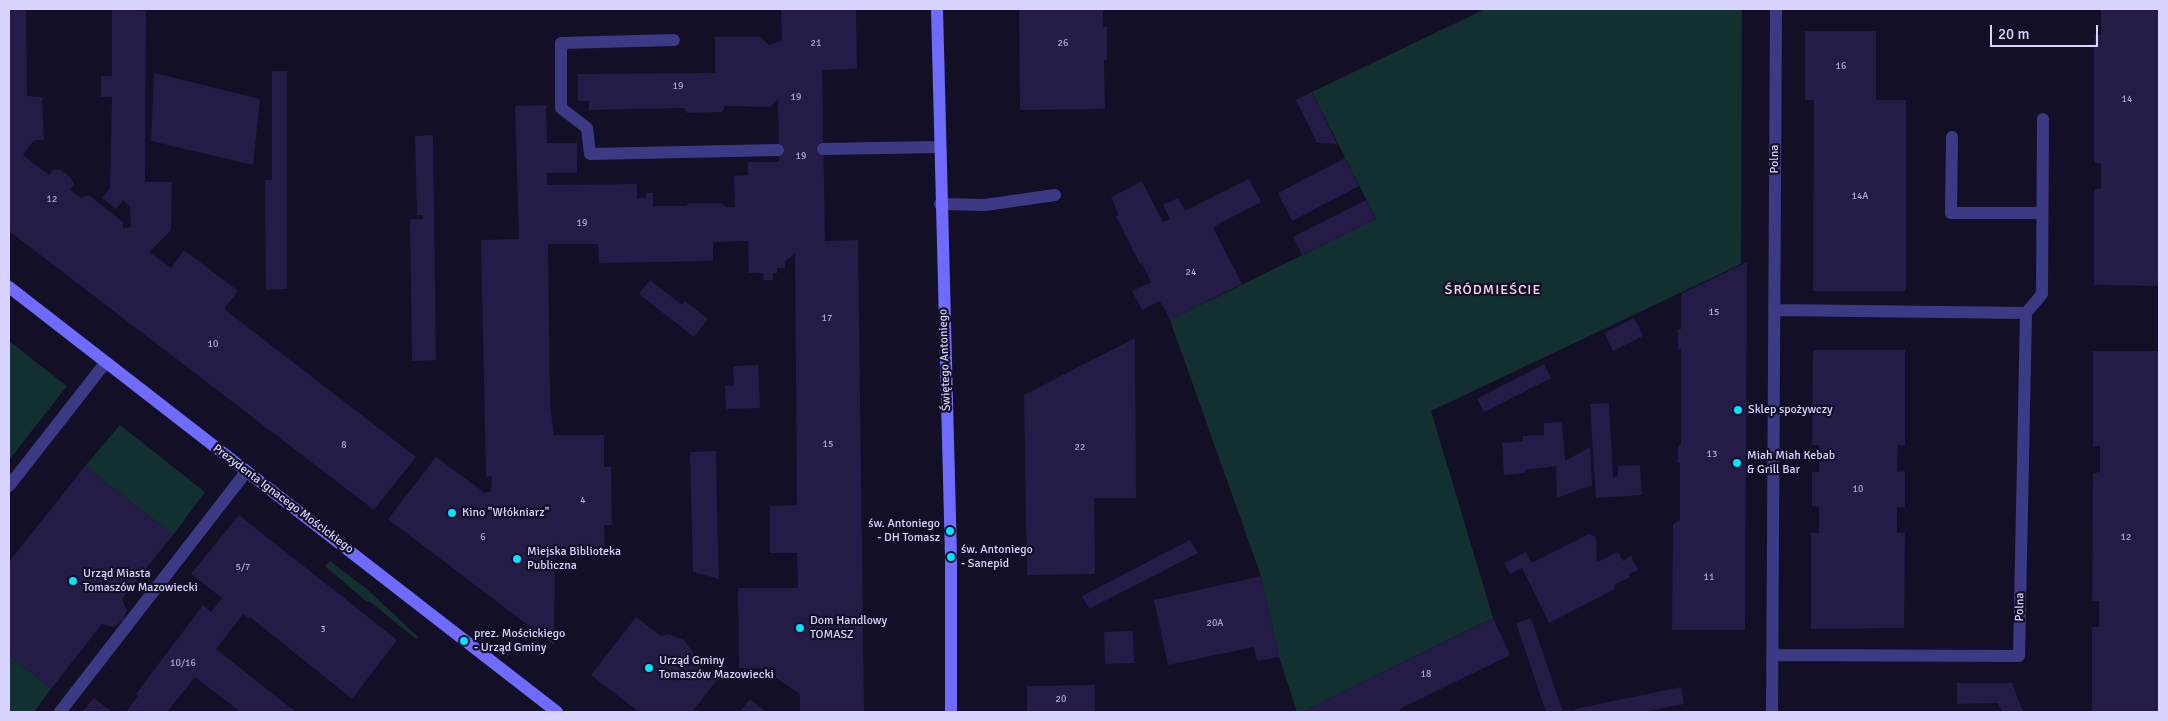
<!DOCTYPE html>
<html>
<head>
<meta charset="utf-8">
<style>
  body { margin:0 }
  #map { position:relative; width:2168px; height:721px; overflow:hidden; background:#130f26; font-family:Signika,sans-serif }
  canvas { display:block }
  .frame { position:absolute; inset:0; border:10px solid #d9d4ff; pointer-events:none }
  .scale { position:absolute; left:1990px; top:25px; width:108px; height:22px; box-sizing:border-box; border:2px solid #d9d4ff; border-top:0; padding-left:6px; font-size:15px; line-height:18px; white-space:nowrap; color:#d9d4ff; -webkit-text-stroke:4px #130f26; paint-order:stroke }
</style>
</head>
<body>
<div id="map">
<canvas width="2168" height="721"></canvas>
<div class="frame"></div>
<div class="scale">20 m</div>
</div>
<script>
const ctx = document.querySelector('canvas').getContext('2d');
ctx.lineJoin = 'round';
function fillPath(path, color) { ctx.fillStyle = color; ctx.fill(path, 'evenodd'); }
const shape = rows => new Path2D(rows.map(r => 'M' + r).join(''));
function trace(path, color, width, dash) { ctx.strokeStyle = color; ctx.lineWidth = width; ctx.lineCap = dash ? 'butt' : 'round'; ctx.setLineDash(dash || []); ctx.stroke(path); }
function write(font, color, halo, rows, align = 'center') {
  ctx.font = font + ' Signika,sans-serif'; ctx.lineWidth = 4.5; ctx.setLineDash([]); ctx.textBaseline = 'middle'; ctx.strokeStyle = halo; ctx.fillStyle = color; for (const [text, x, y, turn = 0] of rows) {
    ctx.save(); ctx.translate(x, y); ctx.rotate((+turn || 0) * Math.PI / 180); ctx.textAlign = isNaN(turn) ? turn : align; if (halo) ctx.strokeText(text, 0, 0); ctx.fillText(text, 0, 0); ctx.restore();
  }
}
fillPath(shape([
  [1485,9,1742,9,1741,264,1431,411,1493,618,1302,712,1297,712,1279,657,1261,576,1170,320,1376,219,1312,92],
  [9,341,67,386,9,460],
  [120,425,205,492,173,535,85,466],
  [330,561,368,590,418,637,416,639,369,601,367,602,325,566],
  [9,655,51,689,34,712,9,712]
]), '#12302f');
fillPath(shape([
  [9,9,26,9,27,96,42,97,44,140,34,140,23,155,49,175,54,169,61,170,70,177,74,184,70,190,81,198,89,195,123,222,123,228,131,227,130,206,123,200,116,209,102,198,110,188,112,97,101,97,101,76,112,76,112,9,146,11,145,182,172,182,171,230,149,252,171,268,184,250,238,291,224,309,416,457,374,510,9,231],
  [781,9,856,9,857,69,822,70,825,241,858,240,864,712,800,712,800,694,776,678,776,669,739,668,738,588,798,588,797,553,770,553,770,506,797,505,795,253,785,262,785,268,777,268,777,273,773,273,773,280,764,280,763,273,749,273,748,241,713,242,713,261,599,263,598,244,548,244,550,405,554,435,604,435,604,467,611,467,612,525,604,525,605,555,555,555,554,645,388,519,436,457,485,493,491,491,492,476,486,477,481,240,519,239,515,106,546,105,547,143,577,143,577,173,547,173,547,185,637,184,637,198,646,198,646,193,653,193,653,206,686,206,689,203,722,203,726,207,735,207,734,176,748,175,748,162,779,162,778,99,771,107,725,106,722,112,687,113,684,108,589,110,589,101,578,101,578,74,715,73,715,37,760,37,769,45,782,40],
  [1019,9,1103,9,1103,27,1107,27,1107,60,1104,60,1105,109,1020,110],
  [2101,9,2159,9,2159,286,2094,285,2094,189,2101,189,2101,163,2094,163,2094,35,2101,35],
  [1805,31,1876,31,1876,100,1906,100,1906,291,1813,291,1814,100,1805,100],
  [272,71,287,71,287,289,266,290,265,180,272,180],
  [154,73,260,99,253,165,151,141],
  [1312,92,1337,144,1317,143,1296,100],
  [433,135,436,360,412,361,410,219,423,219,423,215,417,215,415,136],
  [1345,158,1359,186,1292,221,1278,193],
  [1249,179,1261,202,1213,227,1242,284,1170,320,1160,301,1142,310,1132,291,1151,282,1142,263,1140,264,1116,216,1119,215,1111,197,1142,181,1163,222,1170,219,1163,205,1178,198,1185,211],
  [1366,200,1376,219,1302,255,1293,237],
  [1747,262,1745,630,1672,630,1673,524,1680,520,1680,463,1678,463,1678,445,1681,445,1681,349,1678,349,1678,329,1681,329,1681,294],
  [650,280,682,305,685,301,708,319,694,337,639,294],
  [1634,318,1643,336,1613,351,1604,333],
  [1135,338,1136,498,1094,498,1095,574,1027,575,1024,395],
  [1813,350,1905,350,1905,446,1898,445,1897,472,1905,471,1905,507,1897,507,1897,533,1905,532,1904,628,1811,629,1811,533,1819,533,1819,507,1812,506,1812,472,1819,472,1819,445,1812,445],
  [2093,351,2159,351,2159,712,2092,712,2092,627,2099,627,2099,601,2092,601,2093,476,2093,473,2100,472,2100,446,2093,446],
  [1544,364,1551,378,1484,412,1477,399],
  [758,365,760,408,726,409,725,386,734,386,733,366],
  [1609,403,1613,477,1618,476,1618,466,1640,465,1642,495,1596,498,1590,404],
  [1562,422,1565,461,1590,447,1592,485,1557,498,1556,466,1525,470,1525,473,1504,475,1502,443,1523,441,1523,436,1544,435,1544,423],
  [716,451,718,558,719,579,693,572,690,452],
  [85,466,173,535,122,599,127,610,123,621,113,627,102,624,51,689,9,655,9,562],
  [239,515,397,640,352,699,250,617,249,619,243,614,216,649,296,712,236,712,238,710,195,677,167,712,126,712,138,696,136,694,203,605,211,612,222,598,191,574],
  [1589,534,1596,537,1597,562,1618,552,1623,561,1631,556,1638,570,1629,574,1630,577,1614,585,1615,589,1549,623,1522,568,1510,574,1504,563,1526,552,1531,563],
  [1190,540,1198,553,1089,609,1082,596],
  [1261,576,1279,657,1257,661,1254,647,1168,665,1154,600],
  [636,617,661,636,668,634,684,640,694,654,693,661,717,680,692,712,639,712,591,675],
  [1493,618,1510,655,1400,709,1399,712,1302,712],
  [1531,618,1563,712,1546,712,1516,623],
  [1133,631,1134,663,1105,664,1104,632],
  [1957,683,2012,683,2023,712,2002,712,1998,703,1957,704],
  [1095,685,1095,712,1027,712,1027,686],
  [1681,687,1684,704,1643,712,1576,712,1575,709],
  [94,698,112,712,82,712],
  [750,699,766,712,740,712]
]), '#241b47');
trace(shape([
  [674,40,561,43,561,108,587,128,590,154,778,150],
  [823,149,939,147],
  [60,712,246,472]
]), '#3d3a85', 12);
trace(shape([
  [1952,137,1951,213,2042,213],
  [940,204,985,205,1055,195],
  [2026,313,2042,294,2043,119],
  [9,486,106,362],
  [1773,655,2019,656,2026,313,1774,310],
  [1772,712,1776,9]
]), '#3d3a85', 12);
trace(shape([
  [937,9,951,557,951,712],
  [9,287,557,712]
]), '#6f6bff', 12);
for (const [x, y, r, color] of [
  [1738,410,5,"#00e5ff"],
  [1737,463,5,"#00e5ff"],
  [452,513,5,"#00e5ff"],
  [950,531,5,"#00e5ff"],
  [951,557,5,"#00e5ff"],
  [517,559,5,"#00e5ff"],
  [73,581,5,"#00e5ff"],
  [800,628,5,"#00e5ff"],
  [464,641,5,"#00e5ff"],
  [649,668,5,"#00e5ff"]
]) { const dot = new Path2D(); dot.arc(x, y, r, 0, 2 * Math.PI); ctx.fillStyle = color; ctx.fill(dot); trace(dot, '#130f26', 2); }
write('10px', '#aca6d1', null, [
  ["21",816,43],
  ["26",1063,43],
  ["16",1841,66],
  ["19",678,86],
  ["19",796,97],
  ["14",2127,99],
  ["19",801,156],
  ["14A",1860,196],
  ["12",52,199],
  ["19",582,223],
  ["24",1191,272],
  ["15",1714,312],
  ["17",827,318],
  ["10",213,344],
  ["15",828,444],
  ["8",344,445],
  ["22",1080,447],
  ["13",1712,454],
  ["10",1858,489],
  ["4",583,500],
  ["6",483,537],
  ["12",2126,537],
  ["5/7",243,567],
  ["11",1709,577],
  ["20A",1215,623],
  ["3",323,629],
  ["10/16",183,663],
  ["18",1426,674],
  ["20",1061,699]
]);
write('12px', '#d9d4ff', '#130f26', [
  ["Polna",1775,159,-90],
  ["Świętego Antoniego",945,360,-92],
  ["Prezydenta Ignacego Mościckiego",283,499,37],
  ["Polna",2020,607,-89]
]);
write('12px', '#d9d4ff', '#130f26', [
  ["Sklep spożywczy",1748,410],
  ["Miah Miah Kebab",1747,456],
  ["& Grill Bar",1747,470],
  ["Kino \"Włókniarz\"",462,513],
  ["św. Antoniego",940,524,"right"],
  ["- DH Tomasz",940,538,"right"],
  ["św. Antoniego",961,550],
  ["- Sanepid",961,564],
  ["Miejska Biblioteka",527,552],
  ["Publiczna",527,566],
  ["Urząd Miasta",83,574],
  ["Tomaszów Mazowiecki",83,588],
  ["Dom Handlowy",810,621],
  ["TOMASZ",810,635],
  ["prez. Mościckiego",474,634],
  ["- Urząd Gminy",474,648],
  ["Urząd Gminy",659,661],
  ["Tomaszów Mazowiecki",659,675]
], 'left');
ctx.letterSpacing = '1px';
write('14px', '#ffd6f0', '#130f26', [
  ["ŚRÓDMIEŚCIE",1493,290]
]);
ctx.letterSpacing = '0px';
</script>
</body>
</html>
